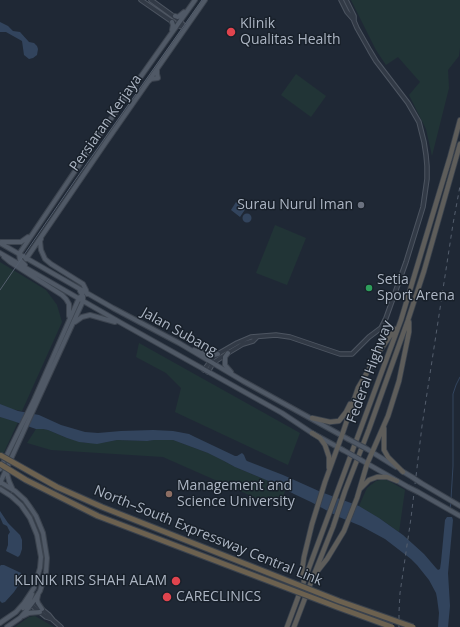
<!DOCTYPE html>
<html>
<head>
<meta charset="utf-8">
<style>
  body { margin:0 }
  canvas { display:block; background:#1f2835 }
</style>
</head>
<body>
<canvas width="460" height="627"></canvas>
<script>
const ctx = document.querySelector('canvas').getContext('2d');
ctx.lineJoin = 'round';
function fillPath(path, color) { ctx.fillStyle = color; ctx.fill(path, 'evenodd'); }
const shape = rows => new Path2D(rows.map(r => 'M' + r).join(''));
function trace(path, color, width, dash) { ctx.strokeStyle = color; ctx.lineWidth = width; ctx.lineCap = dash ? 'butt' : 'round'; ctx.setLineDash(dash || []); ctx.stroke(path); }
function write(font, color, halo, rows, align = 'center') {
  ctx.font = font + ' "Open Sans",sans-serif'; ctx.lineWidth = 3; ctx.setLineDash([]); ctx.textBaseline = 'middle'; ctx.strokeStyle = halo; ctx.fillStyle = color; for (const [text, x, y, turn = 0] of rows) {
    ctx.save(); ctx.translate(x, y); ctx.rotate((+turn || 0) * Math.PI / 180); ctx.textAlign = isNaN(turn) ? turn : align; if (halo) ctx.strokeText(text, 0, 0); ctx.fillText(text, 0, 0); ctx.restore();
  }
}
fillPath(shape([
  [351,0,460,0,460,48,459,56,448,70,449,88,432,156,426,129,409,95,420,82,398,57,386,65,376,50],
  [296,74,326,96,311,117,281,95],
  [275,225,306,238,287,285,256,273],
  [0,262,46,290,57,305,62,322,22,411,11,409,0,404],
  [139,343,300,433,288,465,175,412,181,388,166,373,136,357],
  [0,417,18,422,0,461],
  [36,429,43,429,48,430,67,438,85,443,101,443,117,440,147,441,154,440,173,440,208,453,224,461,235,467,271,482,282,488,285,490,281,506,271,499,265,502,163,457,51,450,27,443],
  [385,479,405,490,399,532,385,522,359,506,367,488,376,481],
  [35,616,54,627,15,627,29,617]
]), '#213436');
fillPath(shape([
  [0,22,8,26,13,31,20,32,29,42,34,43,37,46,38,49,37,55,33,58,29,59,24,55,22,41,6,32,0,32],
  [236,202,246,208,240,217,231,210],
  '242.5 218a4.5 4.5 0 1 1 9 0a4.5 4.5 0 1 1-9 0Z',
  [0,404,18,411,39,415,61,425,85,432,98,433,121,431,153,430,173,431,189,434,195,437,235,456,237,456,242,453,244,455,246,460,247,461,283,475,321,492,359,506,379,518,403,535,424,554,436,568,438,570,440,569,441,562,445,520,447,517,452,517,453,520,448,573,450,606,448,627,438,627,439,613,437,598,436,593,429,580,417,565,411,559,385,539,361,526,339,517,311,502,294,494,271,482,235,467,224,461,208,453,173,440,154,440,147,441,117,440,97,444,79,442,67,438,48,430,43,429,36,429,13,421,0,417],
  [0,511,8,523,20,535,22,540,22,549,20,555,18,557,6,551,8,545,8,535,10,532,7,526,3,524,0,517],
  [1,565,4,565,21,573,22,575,20,583,14,592,5,602,2,603,0,601,0,566]
]), '#32445d');
trace(shape([
  [451,499,453,466,453,394,456,385,460,377],
  [450,509,451,502]
]), '#32445d', 1);
const tertiary = shape([
  [141,0,177,25,185,28],
  [151,0,180,21,185,27],
  [341,0,347,12,354,20],
  [204,370,212,359,218,354,237,343,251,337,276,335,290,337,340,354,352,354,369,337,381,328,386,318,406,262,423,207,427,179,427,166,426,155,424,142,419,122,408,103,376,61,370,51,357,28,354,21,354,16,346,0],
  [208,372,213,363,228,353,243,344,253,341,257,337],
  [33,602,49,615,53,620,61,627],
  [31,605,46,617,52,619]
]);
const primary = shape([
  [175,16,178,17,184,12],
  [172,22,173,25,172,30],
  [149,81,151,79,158,78,157,74,157,69],
  [41,239,40,241,41,250,45,259,51,264,83,284,86,290,87,294],
  [1,242,21,242,28,237],
  [0,243,113,308,179,343,243,381,348,439],
  [0,253,123,324,282,413,312,433,343,450],
  [19,254,98,137,195,0],
  [19,254,20,260,25,265],
  [4,257,10,262,62,295,66,299,69,304,69,316],
  [26,259,106,142,205,0],
  [75,322,82,317,90,315,115,322],
  [194,350,210,356,218,354],
  [228,353,225,357,225,365,231,372],
  [367,449,396,467],
  [361,460,408,487],
  [0,469,34,400,79,298,80,297],
  [6,470,9,481,13,490],
  [402,471,412,477],
  [0,482,15,491,25,500,30,507,36,516,43,533,47,558,46,572,40,591,33,602,26,611,20,618,7,627],
  [0,483,83,301,83,296,80,291],
  [421,483,460,506],
  [0,489,11,496,21,505,30,518,37,535,41,557,40,568,34,588,24,603,16,612,0,623],
  [418,492,460,516],
  [38,595,37,600,38,603,42,609],
  [23,608,29,602,32,594],
  [23,616,29,613,40,612]
]);
const trunk = shape([
  [312,418,330,422,339,421,346,412,350,404],
  [384,428,384,450,388,457,403,472],
  [312,433,320,438,325,445,329,457,329,468],
  [360,489,369,480,377,477,387,477,397,481],
  [316,573,327,559,344,531,357,498,367,464,388,416,399,381,409,332,409,322],
  [304,581,302,571,304,557,312,524,325,482,342,435,358,388,379,352,395,329],
  [287,627,401,320,450,157,460,120],
  [294,627,313,577,333,527,345,491,369,429,408,320,424,271,460,144]
]);
trace(tertiary, '#4d5561', 5.5);
trace(primary, '#3c444f', 6);
trace(trunk, '#3a424d', 6);
trace(tertiary, '#323a46', 3.5);
trace(primary, '#505966', 4);
trace(trunk, '#5e5d5a', 4.5);
trace(shape([
  [0,290,76,179,202,0]
]), '#545e6d', 1);
trace(shape([
  [399,627,399,612,400,593,411,518,422,426,453,224,460,186]
]), '#545e6d', 1, [4, 4]);
const primaryBridge = shape([
  [348,439,367,449],
  [343,450,361,460],
  [412,477,421,483],
  [408,487,418,492]
]);
const motorwayBridge = shape([
  [0,455,57,487,102,507,339,601,413,627],
  [0,464,26,480,98,516,337,607,392,627]
]);
trace(primaryBridge, '#3c444f', 6, []);
trace(motorwayBridge, '#3a424d', 7, []);
trace(primaryBridge, '#505966', 4);
trace(motorwayBridge, '#6c614f', 5);
for (const [x, y, r, color] of [
  [231,32,5,"#e0444e"],
  [361,205,4,"#6b7280"],
  [369,288,4,"#2e9e5b"],
  [169,494,4,"#8d6e63"],
  [176,581,5,"#e0444e"],
  [167,597,5,"#e0444e"]
]) { const dot = new Path2D(); dot.arc(x, y, r, 0, 2 * Math.PI); ctx.fillStyle = color; ctx.fill(dot); trace(dot, '#18202a', 1.5); }
write('14px', '#acb5c3', '#18202a', [
  ["Klinik",240,24],
  ["Qualitas Health",240,40],
  ["Surau Nurul Iman",353,205,"right"],
  ["Setia",377,280],
  ["Sport Arena",377,296],
  ["Management and",177,486],
  ["Science University",177,502],
  ["KLINIK IRIS SHAH ALAM",167,581,"right"],
  ["CARECLINICS",176,597]
], 'left');
write('14px', '#acb5c3', '#18202a', [
  ["Persiaran Kerjaya",106,123,-55],
  ["Jalan Subang",179,332,29],
  ["Federal Highway",370,372,-70],
  ["North–South Expressway Central Link",208,536,22]
]);
</script>
</body>
</html>
